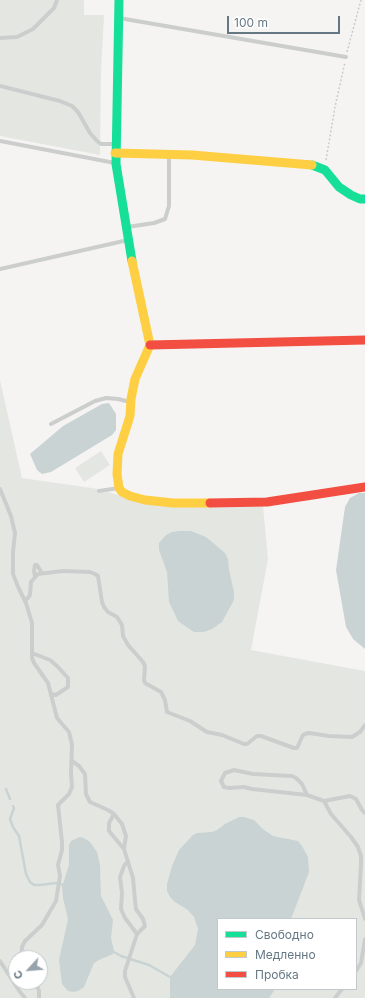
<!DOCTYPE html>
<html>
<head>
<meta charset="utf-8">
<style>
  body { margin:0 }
  #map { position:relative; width:365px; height:998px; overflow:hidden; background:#f5f4f3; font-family:Inter,sans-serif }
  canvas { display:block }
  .legend { position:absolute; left:217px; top:918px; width:140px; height:72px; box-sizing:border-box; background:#fff; border:1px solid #c1c9cd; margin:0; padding:5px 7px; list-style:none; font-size:12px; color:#647783 }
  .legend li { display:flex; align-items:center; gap:8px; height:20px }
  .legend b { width:20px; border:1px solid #c1c9cd }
  .north { position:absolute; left:8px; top:950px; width:40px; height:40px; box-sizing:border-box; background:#fff; border:1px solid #c1c9cd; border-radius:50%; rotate:244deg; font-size:11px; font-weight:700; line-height:16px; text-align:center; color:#647783 }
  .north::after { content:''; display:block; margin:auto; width:14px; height:18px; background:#97a3aa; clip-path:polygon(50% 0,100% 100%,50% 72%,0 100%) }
  .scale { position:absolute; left:227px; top:16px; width:113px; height:18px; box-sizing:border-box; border:2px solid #647783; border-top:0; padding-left:5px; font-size:12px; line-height:14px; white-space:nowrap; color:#647783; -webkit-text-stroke:3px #fff; paint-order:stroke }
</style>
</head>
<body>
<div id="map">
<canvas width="365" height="998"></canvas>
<ul class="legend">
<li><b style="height:5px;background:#16e098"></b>Свободно</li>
<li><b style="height:5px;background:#ffcf43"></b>Медленно</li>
<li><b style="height:5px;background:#f24e42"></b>Пробка</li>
</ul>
<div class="north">С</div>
<div class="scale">100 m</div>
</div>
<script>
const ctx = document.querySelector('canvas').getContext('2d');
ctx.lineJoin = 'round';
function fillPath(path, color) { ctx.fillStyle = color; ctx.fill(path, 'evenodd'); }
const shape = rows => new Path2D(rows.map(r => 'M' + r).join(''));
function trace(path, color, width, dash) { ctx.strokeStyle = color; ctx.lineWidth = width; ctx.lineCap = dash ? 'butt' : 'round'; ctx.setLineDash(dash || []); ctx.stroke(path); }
fillPath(shape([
  [0,0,84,0,84,15,104,15,101,73,100,155,0,136],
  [0,380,22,478,99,489,99,493,108,492,145,503,263,506,268,559,251,650,365,671,365,998,0,998],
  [218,919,356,919,356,989,218,989],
  [16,958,40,958,40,982,16,982],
  [101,451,110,465,84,482,75,468]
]), '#e4e7e1');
fillPath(shape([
  [109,403,116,414,116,430,112,435,51,472,42,474,37,470,30,454,63,426,102,404],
  [359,493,365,493,365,649,353,639,346,627,336,570,345,507,350,498],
  [179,531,191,531,206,537,225,553,228,559,229,570,234,592,234,600,222,622,212,629,204,632,194,632,178,621,169,602,167,572,159,550,159,543,166,535,172,532],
  [239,817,244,817,254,820,264,830,273,836,298,841,302,846,308,857,309,872,291,919,218,919,218,989,275,989,269,998,170,998,170,977,195,945,198,929,194,917,188,910,175,902,170,897,167,891,167,884,172,866,179,850,193,835,197,833,212,832,217,830,225,824],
  [80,837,84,838,90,842,97,852,100,865,101,896,113,920,111,938,114,951,113,954,99,960,94,963,84,987,78,991,73,992,68,991,62,984,59,960,68,919,63,898,62,887,69,865,69,845,71,841]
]), '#c9d3d4');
trace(shape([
  [6,789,10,799],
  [13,806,14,808,10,819,13,827,19,836,26,874,30,882,34,885,40,885,56,883,63,885],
  [114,952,121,956,149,965,170,977]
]), '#c9d3d4', 2.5);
trace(shape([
  [347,52,361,0],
  [326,160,335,107,345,62]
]), '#cacbcb', 1.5, [2, 2]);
trace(shape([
  [119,18,346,57],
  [0,38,17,37,33,29,54,8,57,0],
  [0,86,60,101,72,106,78,112,90,133,97,141,101,144,115,144],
  [0,141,115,163],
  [127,227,154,223,165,219,169,206,169,155],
  [0,269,128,240],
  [51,424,95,401,106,398,118,399,130,402],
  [0,489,11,516,15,533,13,552,13,574,19,589,26,603,32,623,32,658,34,663,48,683,57,718,69,732,72,744,71,773,72,787,69,794,58,805,62,842,62,850,58,865,60,876,56,901,42,925,25,941,22,947,21,958],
  [99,491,119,488],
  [35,576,34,571,35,565,37,565,42,573],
  [24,599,27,599,30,595,31,582,38,574,63,571,90,572,95,574,98,576,102,602,104,607,108,612,117,617,122,625,123,636,128,645,143,662,145,666,144,680,145,683,161,692,165,700,167,712,190,721,207,732,222,735,244,744,247,744,257,736,261,736,294,748,297,748,303,735,305,734,309,733,329,736,352,737,360,732,365,725],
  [32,653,50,660,57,666,68,678,68,687,56,695,52,694],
  [72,761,79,766,85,774,86,794,90,802,108,810,114,814,122,824,126,836,124,849,133,878,135,900,136,909,143,919,145,926,137,934,125,971,125,977,134,998],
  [307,795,302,784,296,778,292,776,253,774,234,770,225,773,221,781,224,787,229,788,244,787,252,789,307,795,324,801,350,796,356,799,362,810,365,813],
  [324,801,331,814,351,837,358,847,361,856,361,864,359,900,365,919],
  [114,814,109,823,109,831,124,849],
  [128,861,124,866,120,877,122,893,121,909,125,918,137,934],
  [0,961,20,992,25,998],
  [356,971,361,963,365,939],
  [36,982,39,991,39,998],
  [335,998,342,989]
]), '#cccece', 4);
trace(shape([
  [119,0,116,164,132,261],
  [312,165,325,170,339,187,351,195,360,199,365,199]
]), '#16e098', 9);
trace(shape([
  [115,153,192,155,312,165],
  [132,261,150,345,135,379,131,399,130,416,118,454,117,474,119,488,122,492,130,496,145,500,173,503,210,503]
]), '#ffcf43', 9);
trace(shape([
  [150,345,365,340],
  [210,503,267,502,365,487]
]), '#f24e42', 9);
</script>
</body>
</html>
